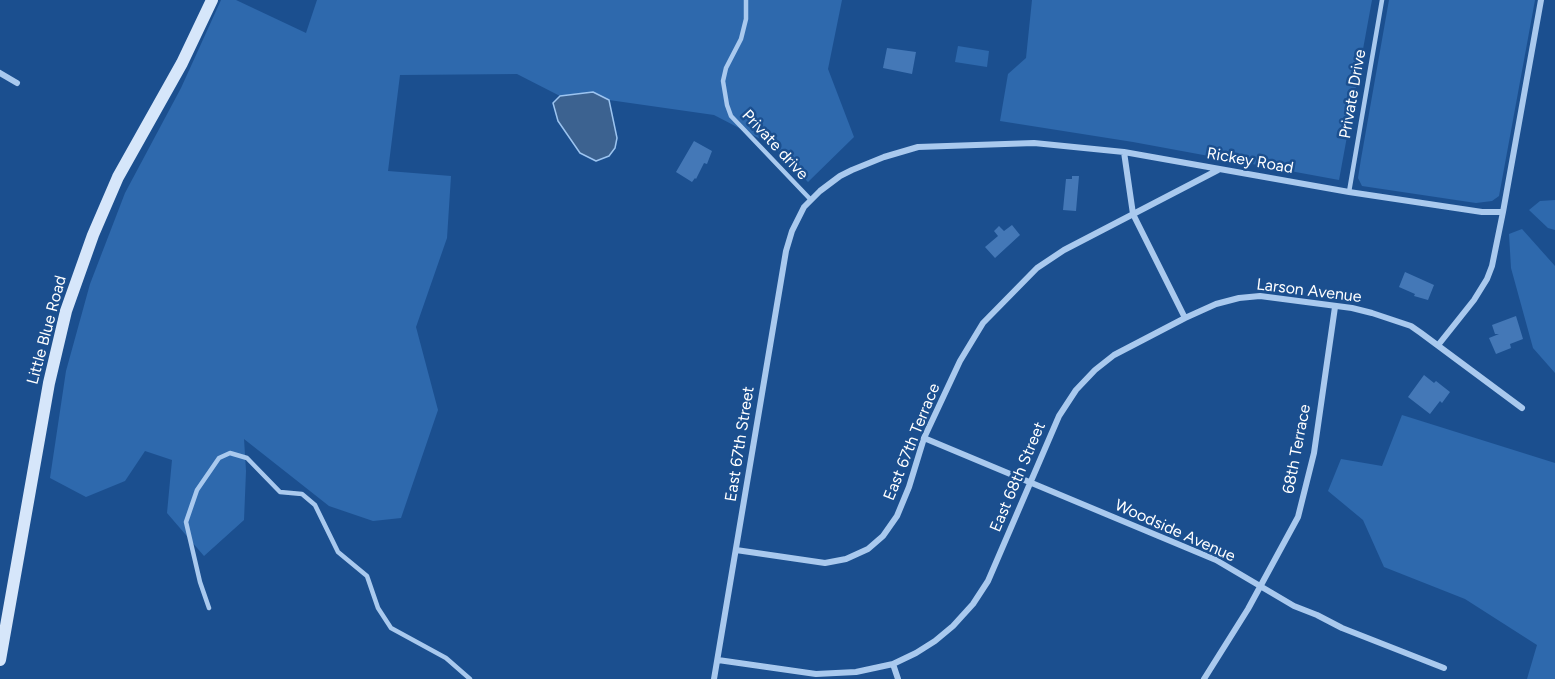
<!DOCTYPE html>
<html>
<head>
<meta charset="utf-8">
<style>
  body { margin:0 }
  canvas { display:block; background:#1b4f8f }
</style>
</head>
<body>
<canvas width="1555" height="679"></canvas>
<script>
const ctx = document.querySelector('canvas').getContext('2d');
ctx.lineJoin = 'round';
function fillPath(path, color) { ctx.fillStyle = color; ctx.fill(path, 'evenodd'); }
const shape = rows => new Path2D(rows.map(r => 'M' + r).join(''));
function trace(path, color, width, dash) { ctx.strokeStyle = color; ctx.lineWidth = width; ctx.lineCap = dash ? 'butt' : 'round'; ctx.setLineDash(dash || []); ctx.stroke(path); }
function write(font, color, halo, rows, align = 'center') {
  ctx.font = font + ' Figtree,sans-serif'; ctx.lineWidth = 5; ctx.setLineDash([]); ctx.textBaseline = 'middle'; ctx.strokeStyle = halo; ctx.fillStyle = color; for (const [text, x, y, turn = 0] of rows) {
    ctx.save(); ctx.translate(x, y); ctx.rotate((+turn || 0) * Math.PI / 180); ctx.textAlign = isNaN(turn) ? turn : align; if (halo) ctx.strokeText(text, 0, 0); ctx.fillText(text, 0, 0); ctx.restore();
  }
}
fillPath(shape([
  [221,0,236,0,306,33,317,0,842,0,828,69,854,137,808,182,772,145,714,115,609,100,593,92,560,96,517,74,400,75,388,171,451,176,447,238,416,327,438,410,401,518,373,521,329,506,244,439,246,471,244,520,204,556,167,513,172,460,145,451,125,481,86,497,50,478,66,371,90,284,125,193,181,88],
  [1032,0,1372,0,1339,180,1133,142,1000,121,1008,74,1026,58],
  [1389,0,1535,0,1499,196,1492,201,1476,203,1362,186,1358,178,1361,159],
  [958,46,989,51,987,67,955,62],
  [1555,200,1555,230,1548,228,1529,210,1540,201],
  [1522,229,1555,266,1555,373,1533,348,1511,268,1509,234],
  [1402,415,1555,463,1555,679,1527,679,1537,645,1465,599,1384,567,1363,520,1328,491,1341,459,1382,466]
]), '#2e69ad');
const water = shape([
  [593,92,609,100,617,138,615,148,609,156,596,161,580,153,558,121,553,103,560,96,593,92]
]);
fillPath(water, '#3c6290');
trace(water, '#9cc4f0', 1.5);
fillPath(shape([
  [887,48,916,52,912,74,883,68],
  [694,141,712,151,707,164,704,163,696,179,695,178,692,182,676,172],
  [1072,176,1079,176,1076,211,1063,210,1066,179,1072,179],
  [1012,225,1020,235,995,258,985,247,998,236,994,231,999,226,1004,231],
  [1405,272,1434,285,1428,300,1414,296,1415,294,1399,287],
  [1516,316,1523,339,1510,344,1511,348,1496,354,1489,338,1499,334,1495,334,1492,325],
  [1424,375,1434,383,1436,381,1450,392,1442,403,1440,401,1430,414,1408,397]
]), '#4478b7');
trace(shape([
  [746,0,746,19,741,39,726,68,723,81,727,105,731,116,811,200],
  [1349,192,1382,0],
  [209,608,200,582,186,522,197,490,219,458,230,453,247,458,280,492,302,494,315,505,338,552,367,576,378,608,391,628,446,658,470,679]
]), '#a9c9ee', 4.5);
trace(shape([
  [0,73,17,83],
  [1124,152,1133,214,1185,318,1216,304,1239,298,1260,296,1352,308,1372,313,1411,326,1421,333,1522,408],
  [1439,344,1474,300,1487,279,1492,266,1503,212,1541,0],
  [924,438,1216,560,1294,606,1317,615,1342,628,1444,668],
  [736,550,825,563,846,559,868,549,883,536,897,516,909,487,924,438,960,361,983,323,1037,268,1064,250,1218,170],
  [718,660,816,674,856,672,893,664,898,679],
  [893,664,916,653,935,641,953,626,973,604,988,581,1059,416,1076,390,1095,370,1114,355,1185,318],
  [714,679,786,251,792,231,804,207,820,191,840,176,852,170,884,157,918,147,1034,143,1124,152,1349,192,1482,212,1503,212],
  [1204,679,1248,609,1298,517,1314,453,1335,307]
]), '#a9c9ee', 6);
trace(shape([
  [0,660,49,383,66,311,93,235,118,177,182,63,212,0]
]), '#d6e6fa', 12);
write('16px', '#fff', '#1b4f8f', [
  ["Private Drive",1353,94,-80],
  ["Private drive",775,145,47],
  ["Rickey Road",1250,161,10],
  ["Larson Avenue",1309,291,7],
  ["Little Blue Road",47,330,-75],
  ["East 67th Terrace",912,442,-68],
  ["East 67th Street",740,444,-81],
  ["68th Terrace",1297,449,-79],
  ["East 68th Street",1018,477,-67],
  ["Woodside Avenue",1175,531,24]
]);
</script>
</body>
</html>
